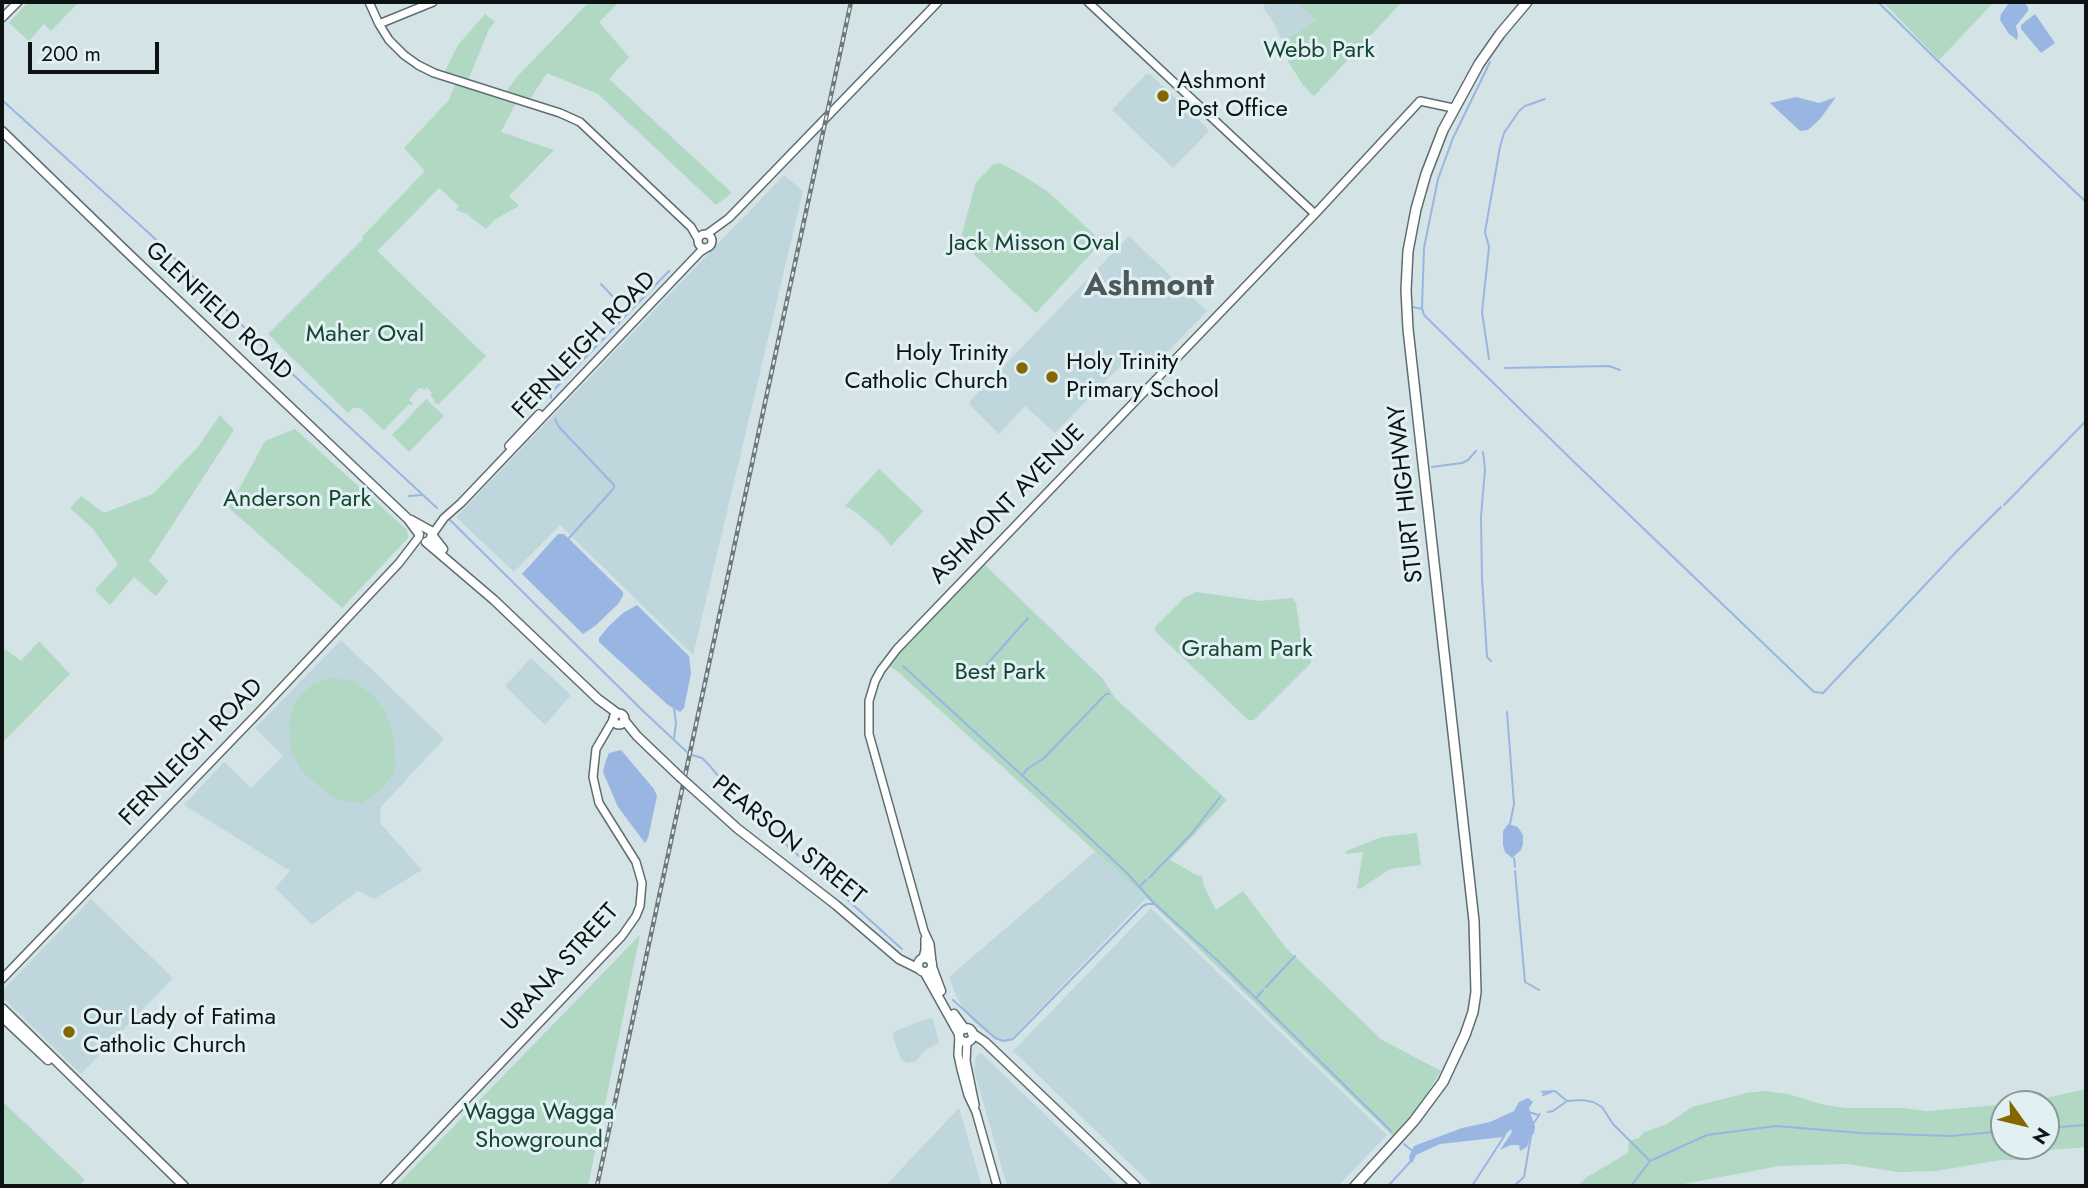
<!DOCTYPE html>
<html>
<head>
<meta charset="utf-8">
<style>
  body { margin:0 }
  #map { position:relative; width:2088px; height:1188px; overflow:hidden; background:#d4e3e6; font-family:Jost,sans-serif }
  canvas { display:block }
  .frame { position:absolute; inset:0; border:4px solid #0d1213; pointer-events:none }
  .north { position:absolute; left:1990px; top:1090px; width:70px; height:70px; box-sizing:border-box; background:#e1f0f3; border:2px solid #8c9799; border-radius:50%; rotate:124deg; font-size:19px; font-weight:700; line-height:28px; text-align:center; color:#0d1213 }
  .north::after { content:''; display:block; margin:auto; width:24px; height:32px; background:#846700; clip-path:polygon(50% 0,100% 100%,50% 72%,0 100%) }
  .scale { position:absolute; left:28px; top:42px; width:131px; height:32px; box-sizing:border-box; border:4px solid #0d1213; border-top:0; padding-left:9px; font-size:21px; line-height:24px; white-space:nowrap; color:#0d1213; -webkit-text-stroke:5px #e1f0f3; paint-order:stroke }
</style>
</head>
<body>
<div id="map">
<canvas width="2088" height="1188"></canvas>
<div class="frame"></div>
<div class="north">N</div>
<div class="scale">200 m</div>
</div>
<script>
const ctx = document.querySelector('canvas').getContext('2d');
ctx.lineJoin = 'round';
function fillPath(path, color) { ctx.fillStyle = color; ctx.fill(path, 'evenodd'); }
const shape = rows => new Path2D(rows.map(r => 'M' + r).join(''));
function trace(path, color, width, dash) { ctx.strokeStyle = color; ctx.lineWidth = width; ctx.lineCap = dash ? 'butt' : 'round'; ctx.setLineDash(dash || []); ctx.stroke(path); }
function write(font, color, halo, rows, align = 'center') {
  ctx.font = font + ' Jost,sans-serif'; ctx.lineWidth = 6; ctx.setLineDash([]); ctx.textBaseline = 'middle'; ctx.strokeStyle = halo; ctx.fillStyle = color; for (const [text, x, y, turn = 0] of rows) {
    ctx.save(); ctx.translate(x, y); ctx.rotate((+turn || 0) * Math.PI / 180); ctx.textAlign = isNaN(turn) ? turn : align; if (halo) ctx.strokeText(text, 0, 0); ctx.fillText(text, 0, 0); ctx.restore();
  }
}
fillPath(shape([
  [1267,2,1297,2,1318,21,1282,41,1275,25,1263,7],
  [1146,74,1150,74,1207,128,1208,132,1173,168,1112,110],
  [784,175,803,191,693,655,560,525,514,572,456,517],
  [1129,236,1207,311,1151,369,1133,353,1055,433,1025,406,999,434,970,405,970,401],
  [341,640,444,739,381,807,380,823,422,870,374,899,358,891,312,925,275,888,290,871,184,805,224,762,251,788,283,756,255,728],
  [531,658,571,695,545,725,505,686],
  [1096,851,1146,898,1009,1041,996,1040,973,1021,958,1000,949,977],
  [91,899,173,978,81,1074,2,997,2,991],
  [1151,908,1387,1135,1338,1186,1153,1186,1013,1051],
  [933,1018,939,1043,927,1049,915,1062,908,1063,901,1060,893,1037,895,1031,926,1019],
  [981,1053,1088,1156,1119,1186,1007,1186,974,1070,976,1056],
  [959,1108,982,1186,885,1186]
]), '#bfd7dc');
fillPath(shape([
  [28,2,79,2,51,31,44,24,29,41,9,23],
  [589,2,619,2,599,22,629,57,609,79,732,193,716,205,598,94,547,73,528,102,518,99,501,132,554,150,509,196,519,206,494,220,486,229,467,214,456,210,459,206,439,188,377,251,486,356,439,404,434,403,435,401,430,395,432,393,427,387,424,390,422,388,418,389,409,400,413,404,411,406,409,404,384,430,360,408,353,408,348,413,268,334,363,239,362,237,425,171,404,148,449,100,457,80,443,75,458,45,485,14,495,22,489,29,467,83,504,95,516,78],
  [1297,2,1402,2,1314,96,1303,85,1288,61,1282,41,1317,21],
  [1883,2,1994,2,1939,60],
  [1000,163,1022,175,1047,191,1100,240,1100,244,1036,313,960,241,976,182,994,164],
  [426,399,444,416,409,452,392,435],
  [220,415,234,430,149,561,168,581,156,596,134,577,110,605,95,590,118,564,93,529,70,508,81,496,104,513,153,494,198,447],
  [295,429,407,530,408,538,342,608,229,508,265,441],
  [879,469,923,511,891,546,883,536,857,513,845,506],
  [982,562,1103,679,1115,698,1227,800,1170,860,1198,876,1202,875,1203,884,1216,910,1243,891,1286,948,1382,1040,1441,1071,1419,1106,1393,1136,1138,890,897,671,888,665,899,651],
  [1196,592,1260,601,1292,598,1296,603,1302,645,1311,657,1311,663,1254,720,1248,720,1155,631,1155,627,1184,598],
  [39,641,70,674,2,743,2,656,5,649,21,661],
  [331,678,353,681,373,695,385,712,393,733,396,764,393,774,378,793,362,803,342,801,330,796,303,772,291,752,289,723,295,701,313,684],
  [1417,833,1421,865,1390,869,1360,889,1357,888,1363,852,1346,854,1346,851,1382,837],
  [640,935,588,1186,396,1186],
  [2086,1089,2086,1147,2049,1150,2032,1154,2024,1160,2001,1160,1936,1171,1899,1172,1847,1164,1779,1166,1673,1186,1577,1186,1587,1177,1628,1153,1629,1141,1639,1138,1644,1132,1667,1124,1692,1107,1746,1093,1764,1091,1788,1094,1825,1105,1845,1108,1902,1108,1927,1111,2023,1103],
  [2004,1104,2046,1104,2046,1146,2004,1146],
  [2,1101,85,1180,79,1186,2,1186]
]), '#b0d8c3');
fillPath(shape([
  [2009,3,2026,4,2028,8,2028,11,2016,26,2018,35,2017,40,2009,34,2000,20,2001,14],
  [2035,14,2055,43,2041,53,2021,29,2021,25],
  [1796,97,1819,103,1836,97,1820,119,1808,130,1800,131,1770,103],
  [558,534,564,534,623,592,623,596,618,604,595,626,583,634,522,574],
  [637,605,689,656,691,673,684,708,680,712,668,705,599,642,599,638,609,626,623,613],
  [621,750,654,789,657,796,648,838,645,843,618,807,603,772,605,763,609,753],
  [1508,824,1518,827,1523,835,1523,844,1521,850,1512,858,1505,852,1503,845,1503,831],
  [1528,1098,1533,1102,1529,1108,1535,1127,1534,1133,1530,1138,1527,1147,1520,1151,1519,1145,1511,1145,1500,1150,1512,1132,1511,1129,1503,1137,1440,1144,1416,1155,1413,1162,1410,1163,1409,1156,1414,1146,1462,1128,1490,1122,1514,1111,1519,1102]
]), '#99b5e2');
trace(shape([
  [1878,2,1942,65,2086,202],
  [1490,62,1453,138,1438,179,1424,248,1422,308,1424,315,1571,459,1814,692,1823,693,1958,550,2001,507],
  [2,100,151,235,274,357,437,508],
  [601,284,615,299,619,309,620,321],
  [1413,307,1422,309],
  [1489,359,1482,312,1489,247,1485,232,1500,147,1504,133,1519,111,1525,106,1545,99],
  [1505,368,1609,366,1620,370],
  [551,393,669,271],
  [547,394,551,393,551,398],
  [555,419,559,427,614,485,614,488,569,538],
  [1483,452,1485,469,1481,517,1482,578,1487,657,1491,661],
  [1432,467,1462,463,1468,460,1476,451],
  [409,496,422,495],
  [2004,505,2086,421],
  [448,518,641,709,689,754,702,758,708,764,741,802],
  [903,666,1075,824,1128,874,1154,903],
  [975,678,1028,618],
  [1507,712,1514,804,1510,824],
  [674,738,676,723,674,709],
  [1022,776,1027,769,1043,759,1106,694,1109,694],
  [749,811,902,949],
  [1514,858,1515,867],
  [1515,871,1525,982,1539,990],
  [1149,878,1193,832,1220,797],
  [1139,887,1146,880],
  [1266,987,1295,956],
  [1257,997,1263,990],
  [953,1000,995,1038,1004,1041,1013,1039,1143,906,1147,904,1155,904,1218,961,1391,1131],
  [1542,1092,1555,1091,1567,1101],
  [1543,1095,1551,1092],
  [1529,1112,1538,1115],
  [1548,1112,1553,1111,1567,1101,1582,1100,1593,1102,1602,1107,1613,1124,1650,1161],
  [1533,1124,1540,1114],
  [2046,1128,2086,1125],
  [1404,1144,1411,1150],
  [1388,1186,1411,1161],
  [1472,1186,1505,1135],
  [1514,1186,1524,1177,1531,1136],
  [1631,1186,1650,1161,1707,1135,1776,1126,1861,1133,1951,1136,2004,1131]
]), '#99b5e2', 2);
const tertiary = shape([
  [369,2,379,24,389,40,404,55,418,65,434,73,560,113,580,122,691,227,698,239],
  [1088,2,1315,214],
  [2,18,18,2],
  [379,24,433,2],
  [707,234,729,218,938,2],
  '698 241a7 7 0 1 1 14 0a7 7 0 1 1-14 0Z',
  [509,446,539,414],
  [432,535,444,518,461,503,700,252,708,247],
  [923,958,925,950,925,939],
  [932,962,930,944,924,931,869,734,869,701,875,681,881,670,897,649,1315,214,1420,101,1453,108],
  [2,979,259,712,399,563,419,537],
  [959,1036,958,1055,961,1069,968,1095,976,1112,997,1186],
  [967,1042,966,1061,975,1105],
  [384,1186,622,936,636,916,640,906,642,883,636,862,599,803,593,777,596,749,613,720]
]);
const secondary = shape([
  [2,131,130,255,408,519,419,534],
  [411,520,431,531,432,535,430,540],
  [432,535,443,549],
  [426,542,494,600,598,699,617,713],
  '613.5 719a5.5 5.5 0 1 1 11 0a5.5 5.5 0 1 1-11 0Z',
  [624,720,637,736,680,777],
  [689,785,738,829,836,905,899,959,919,969],
  '918 965a7 7 0 1 1 14 0a7 7 0 1 1-14 0Z',
  [932,967,941,991],
  [925,973,959,1034],
  [2,1008,184,1186],
  [954,1014,965,1029],
  [2,1017,48,1060],
  '959 1035a7 7 0 1 1 14 0a7 7 0 1 1-14 0Z',
  [972,1033,985,1042,1136,1186]
]);
const trunk = shape([
  [1355,1186,1414,1121,1443,1082,1465,1035,1473,1012,1476,992,1474,921,1408,329,1406,290,1408,251,1416,209,1426,174,1443,130,1479,64,1500,34,1527,2]
]);
trace(tertiary, '#606d70', 10);
trace(secondary, '#606d70', 11);
trace(trunk, '#606d70', 12);
trace(tertiary, '#fff', 7);
trace(secondary, '#fff', 8);
trace(trunk, '#fff', 9);
const rail = shape([
  [597,1186,851,2]
]);
trace(rail, '#6e787a', 4.5);
trace(rail, '#e1f0f3', 2, [5]);
const secondaryBridge = shape([
  [680,777,689,785]
]);
trace(secondaryBridge, '#606d70', 11, []);
trace(secondaryBridge, '#fff', 8);
for (const [x, y, r, color] of [
  [1163,96,7,"#846700"],
  [1022,368,7,"#846700"],
  [1052,377,7,"#846700"],
  [69,1032,7,"#846700"]
]) { const dot = new Path2D(); dot.arc(x, y, r, 0, 2 * Math.PI); ctx.fillStyle = color; ctx.fill(dot); trace(dot, '#e1f0f3', 2.5); }
write('24px', '#164431', '#e1f0f3', [
  ["Webb Park",1319,51],
  ["Jack Misson Oval",1034,244],
  ["Maher Oval",365,335],
  ["Anderson Park",297,500],
  ["Graham Park",1247,650],
  ["Best Park",1000,673],
  ["Wagga Wagga",539,1113],
  ["Showground",539,1141]
]);
write('24px', '#0d1213', '#e1f0f3', [
  ["Ashmont",1177,82],
  ["Post Office",1177,110],
  ["Holy Trinity",1008,354,"right"],
  ["Catholic Church",1008,382,"right"],
  ["Holy Trinity",1066,363],
  ["Primary School",1066,391],
  ["Our Lady of Fatima",83,1018],
  ["Catholic Church",83,1046]
], 'left');
write('24px', '#0d1213', '#e1f0f3', [
  ["GLENFIELD ROAD",218,312,43],
  ["FERNLEIGH ROAD",585,346,-46],
  ["STURT HIGHWAY",1407,494,-96],
  ["ASHMONT AVENUE",1008,505,-46],
  ["FERNLEIGH ROAD",192,753,-46],
  ["PEARSON STREET",788,841,39],
  ["URANA STREET",561,968,-48]
]);
write('bold 32px', '#4c585b', '#e1f0f3', [
  ["Ashmont",1149,287]
]);
</script>
</body>
</html>
